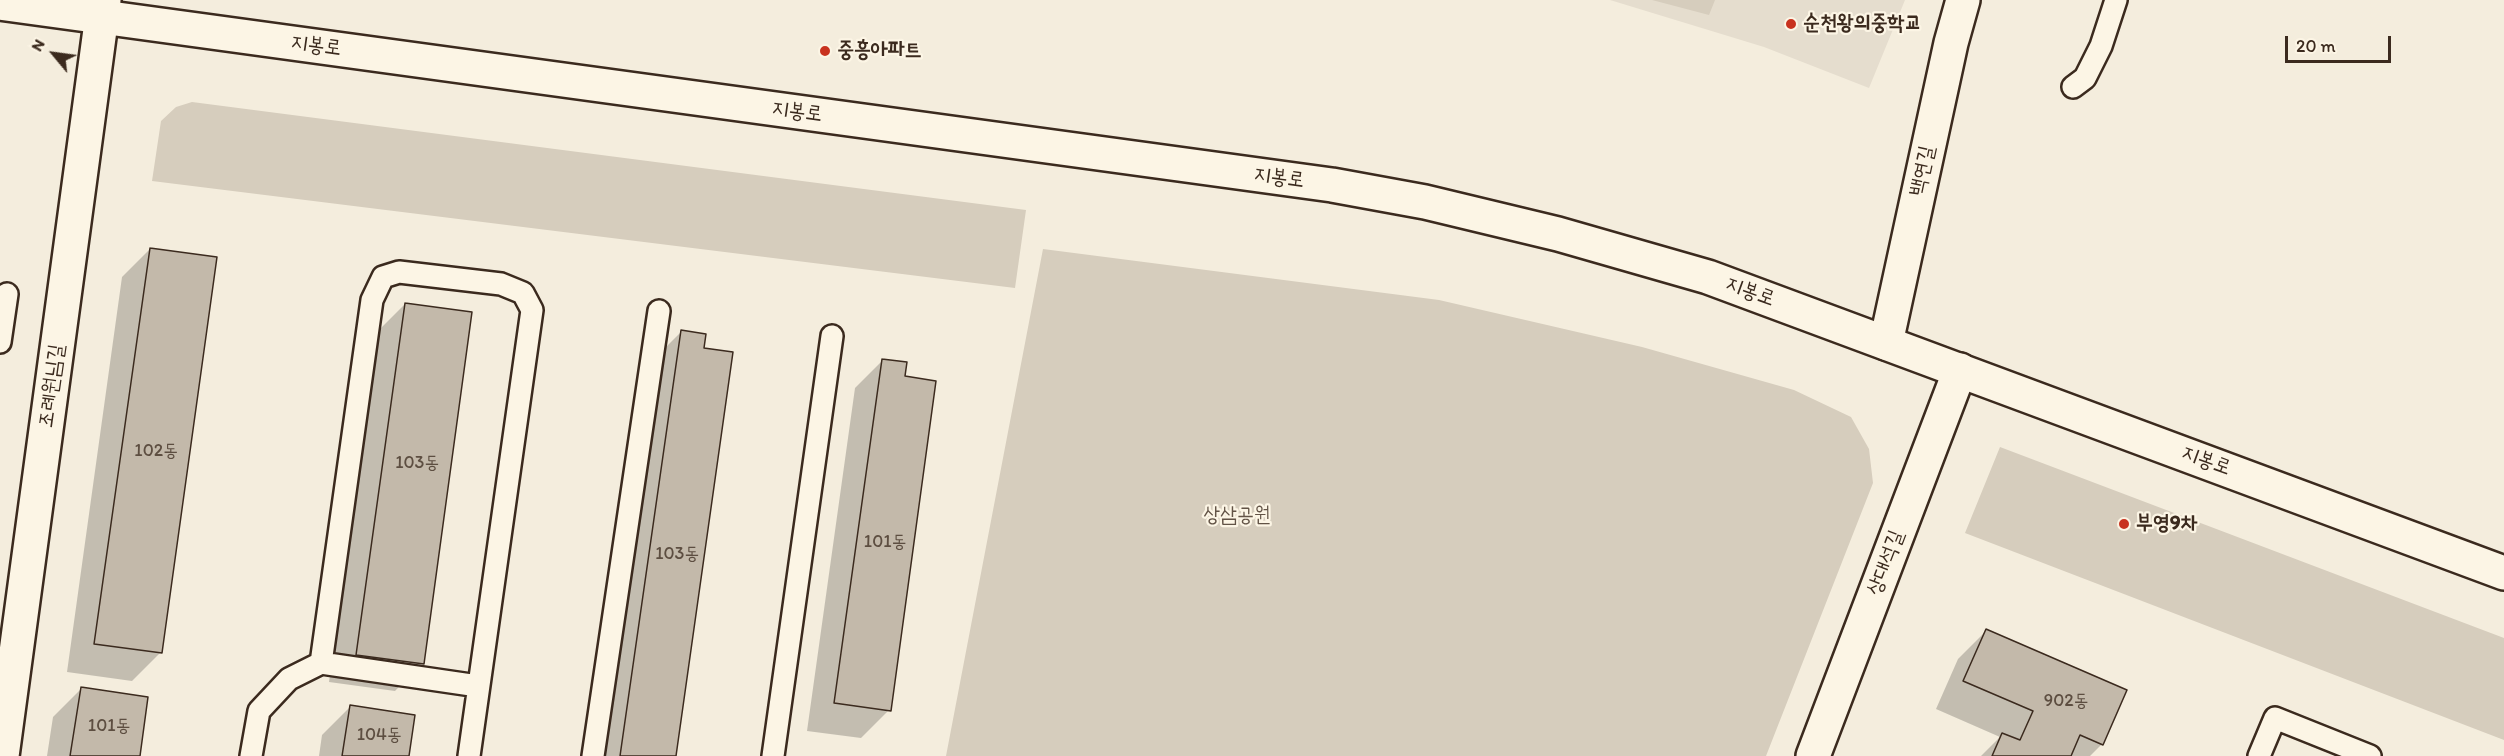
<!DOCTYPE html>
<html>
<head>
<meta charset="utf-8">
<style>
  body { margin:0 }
  #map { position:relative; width:2504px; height:756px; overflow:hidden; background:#f4eddd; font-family:Itim,sans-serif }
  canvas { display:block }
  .north { position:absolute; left:24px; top:24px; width:60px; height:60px; -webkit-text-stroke:4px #fcf5e5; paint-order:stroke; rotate:299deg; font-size:16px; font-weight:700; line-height:24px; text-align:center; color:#3b2a1e }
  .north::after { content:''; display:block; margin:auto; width:21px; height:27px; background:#3b2a1e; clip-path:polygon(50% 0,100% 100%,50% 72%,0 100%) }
  .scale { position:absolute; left:2285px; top:36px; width:106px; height:27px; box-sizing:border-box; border:3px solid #3b2a1e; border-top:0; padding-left:8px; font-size:18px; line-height:21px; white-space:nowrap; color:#3b2a1e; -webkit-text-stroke:4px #fcf5e5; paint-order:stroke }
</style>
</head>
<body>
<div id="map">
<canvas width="2504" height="756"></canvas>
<div class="north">N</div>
<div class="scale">20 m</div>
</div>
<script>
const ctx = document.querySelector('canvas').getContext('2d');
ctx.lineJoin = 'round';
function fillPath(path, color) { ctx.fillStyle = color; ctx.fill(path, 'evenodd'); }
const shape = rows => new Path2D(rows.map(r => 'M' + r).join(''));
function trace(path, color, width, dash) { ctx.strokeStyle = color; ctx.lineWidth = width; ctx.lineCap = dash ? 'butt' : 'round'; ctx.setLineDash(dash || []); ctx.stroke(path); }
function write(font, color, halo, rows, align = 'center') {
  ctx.font = font + ' Itim,"Poor Story",sans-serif'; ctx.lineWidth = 4.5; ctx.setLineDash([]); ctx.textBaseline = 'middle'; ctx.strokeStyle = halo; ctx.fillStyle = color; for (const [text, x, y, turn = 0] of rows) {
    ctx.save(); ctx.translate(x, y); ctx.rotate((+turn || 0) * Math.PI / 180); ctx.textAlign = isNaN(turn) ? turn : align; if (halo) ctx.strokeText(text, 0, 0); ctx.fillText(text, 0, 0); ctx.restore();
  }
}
fillPath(shape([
  [1610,0,1905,0,1869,88,1764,47]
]), '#e5ddce');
fillPath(shape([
  [1652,0,1715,0,1709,15],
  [192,102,1026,210,1015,288,152,181,161,121,176,107],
  [1043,249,1439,300,1642,347,1794,390,1851,417,1869,449,1873,483,1766,756,946,756],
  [2000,447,2504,638,2504,740,1965,533]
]), '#d6cdbd');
fillPath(shape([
  [150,249,160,653,132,681,67,672,122,277],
  [405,304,422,663,395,691,329,682,377,332],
  [681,332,674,756,597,756,653,360],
  [883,360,889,710,861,738,807,731,855,388],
  [1986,631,2102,744,2090,756,1981,756,2000,737,1936,709,1958,659],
  [81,689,138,756,47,756,53,717],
  [350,707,407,756,319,756,322,735]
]), '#0003');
const building = shape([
  [150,248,217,257,162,653,94,644,150,248],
  [405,303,472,312,424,664,356,655,405,303],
  [681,330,706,334,704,348,733,352,676,756,620,756,681,330],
  [882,359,907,362,905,376,936,381,891,711,834,703,882,359],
  [1986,629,2127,690,2103,745,2080,735,2071,756,1992,756,2002,733,2020,740,2033,711,1963,681,1986,629],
  [81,687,148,697,140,756,70,756,81,687],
  [350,705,415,715,409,756,342,756,350,705]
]);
fillPath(building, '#c3b9aa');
trace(building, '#3b2a1e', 1.5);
const service = shape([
  [2073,87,2085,78,2101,46,2116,0],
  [0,342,7,294],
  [321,663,478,686],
  [251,756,259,711,289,679,321,663,372,300,383,277,399,272,501,284,523,293,532,310,469,756],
  [593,756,659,311],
  [773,756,832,336],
  [2259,756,2275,718,2370,756]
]);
const minor = shape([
  [1813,756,1960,370]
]);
const tertiary = shape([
  [1886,343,1951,43,1963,0],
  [2,756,104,0]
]);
const secondary = shape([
  [0,3,1332,185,1425,202,1558,234,1708,277,2504,573]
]);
trace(service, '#3b2a1e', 26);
trace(minor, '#3b2a1e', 38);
trace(tertiary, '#3b2a1e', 38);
trace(secondary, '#3b2a1e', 38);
trace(service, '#fcf5e5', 21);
trace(minor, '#fcf5e5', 33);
trace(tertiary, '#fcf5e5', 33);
trace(secondary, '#fcf5e5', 33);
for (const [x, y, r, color] of [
  [1791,24,6,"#c8321e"],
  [825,51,6,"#c8321e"],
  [2124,524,6,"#c8321e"]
]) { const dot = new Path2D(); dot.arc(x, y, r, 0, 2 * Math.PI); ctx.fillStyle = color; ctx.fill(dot); trace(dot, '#fcf5e5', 2); }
write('18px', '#5d4e41', null, [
  ["102동",156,451],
  ["103동",417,463],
  ["101동",885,542],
  ["103동",677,554],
  ["902동",2066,701],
  ["101동",109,726],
  ["104동",379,735]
]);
write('bold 21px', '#3b2a1e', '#fcf5e5', [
  ["순천왕의중학교",1803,24],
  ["중흥아파트",837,51],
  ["부영9차",2136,524]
], 'left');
write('21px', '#3b2a1e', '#fcf5e5', [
  ["지봉로",316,46,8],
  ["지봉로",797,112,8],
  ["백연길",1923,171,-78],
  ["지봉로",1279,178,8],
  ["지봉로",1750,292,20],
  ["조례원님길",52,386,-82],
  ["지봉로",2206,461,20],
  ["상대석길",1886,563,-69]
]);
write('21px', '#625346', '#fcf5e5', [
  ["상삼공원",1237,516]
]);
</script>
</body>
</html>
